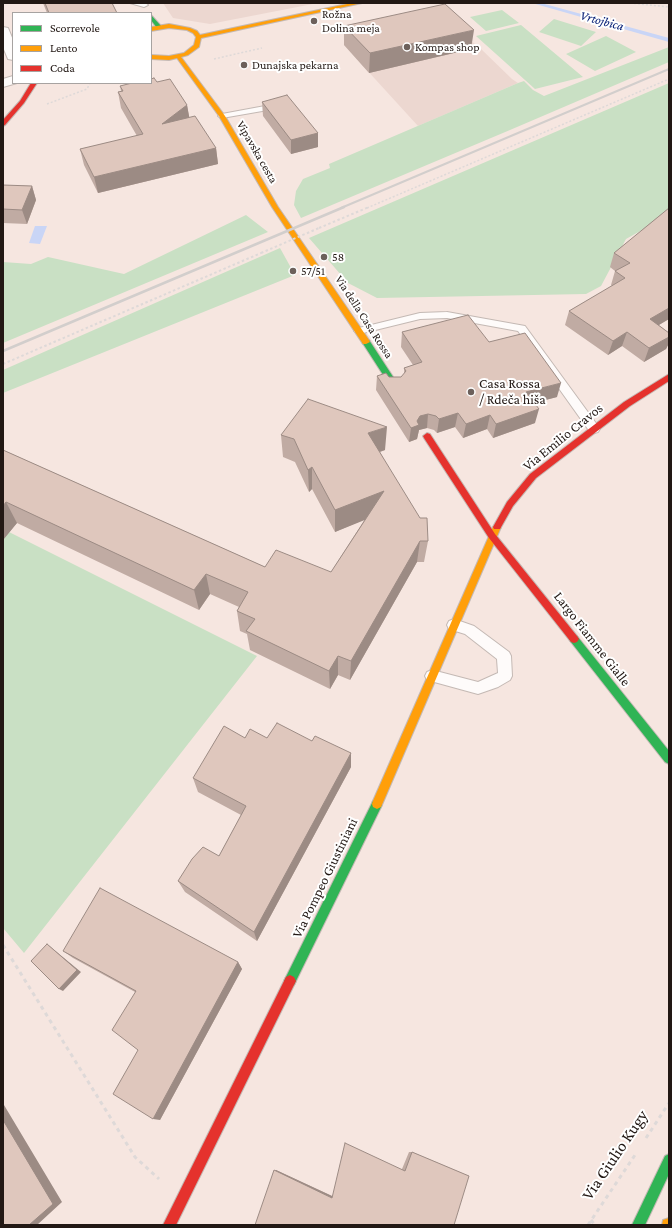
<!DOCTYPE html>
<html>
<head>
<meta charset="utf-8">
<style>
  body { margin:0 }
  #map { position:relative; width:672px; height:1228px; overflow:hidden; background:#f6e6e0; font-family:"Crimson Pro",serif }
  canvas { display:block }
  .frame { position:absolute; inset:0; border:4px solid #221814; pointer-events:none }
  .legend { position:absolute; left:12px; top:12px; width:140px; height:72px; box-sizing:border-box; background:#fff; border:1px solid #a7a3a1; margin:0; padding:5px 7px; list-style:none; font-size:12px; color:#221814 }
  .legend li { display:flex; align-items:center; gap:8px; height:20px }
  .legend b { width:20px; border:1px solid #a7a3a1 }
</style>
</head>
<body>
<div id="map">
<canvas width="672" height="1228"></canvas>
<div class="frame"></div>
<ul class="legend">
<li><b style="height:5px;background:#30b455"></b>Scorrevole</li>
<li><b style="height:5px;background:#ff9f0a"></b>Lento</li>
<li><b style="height:5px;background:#e5322d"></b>Coda</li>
</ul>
</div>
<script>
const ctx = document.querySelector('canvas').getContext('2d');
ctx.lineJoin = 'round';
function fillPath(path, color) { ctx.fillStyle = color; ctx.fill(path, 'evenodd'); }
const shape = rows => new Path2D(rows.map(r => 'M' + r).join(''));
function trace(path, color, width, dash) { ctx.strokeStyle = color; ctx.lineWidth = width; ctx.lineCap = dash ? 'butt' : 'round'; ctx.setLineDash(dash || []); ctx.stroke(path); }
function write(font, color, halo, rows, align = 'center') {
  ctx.font = font + ' "Crimson Pro",serif'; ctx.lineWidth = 4; ctx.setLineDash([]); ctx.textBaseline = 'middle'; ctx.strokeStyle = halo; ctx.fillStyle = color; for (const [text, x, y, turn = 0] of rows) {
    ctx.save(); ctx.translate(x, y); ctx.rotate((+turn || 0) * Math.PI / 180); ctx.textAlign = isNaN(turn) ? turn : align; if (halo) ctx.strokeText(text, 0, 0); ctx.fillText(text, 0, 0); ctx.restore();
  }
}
fillPath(shape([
  [163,3,318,3,210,24,173,18],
  [448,23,480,48,512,79,518,83,418,126,344,45]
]), '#ecd7d0');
fillPath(shape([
  [502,10,519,23,486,31,470,17],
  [554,19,596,32,581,46,539,32],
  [521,25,583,77,535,89,476,36],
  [606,36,636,52,595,71,566,54],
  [669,47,669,62,510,130,301,218,294,205,296,191,303,179,330,168,329,164,518,83,524,81,533,90,544,96],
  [669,83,669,215,626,239,601,286,586,294,377,298,348,283,309,238],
  [246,215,268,232,3,343,3,262,31,264,48,257,124,274],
  [280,248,295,275,3,393,3,370],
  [3,529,257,656,24,953,3,928]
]), '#c9e0c4');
fillPath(shape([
  [35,226,47,226,40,244,29,243]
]), '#c9d5f6');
fillPath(shape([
  [532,3,541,3,669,38,669,42,532,3]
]), '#c9d5f6');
const lane = shape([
  [130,3,145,3,148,5,144,7,130,3],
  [265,106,269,108,268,110,222,118,218,116,222,114,265,106],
  [447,312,525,326,598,426,600,429,598,432,594,433,590,432,518,331,447,318,420,319,359,334,354,331,359,328,420,313,447,312],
  [454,619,474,626,509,652,511,656,512,676,510,680,498,687,478,694,427,680,425,676,427,672,432,670,478,682,498,673,497,659,465,634,449,629,447,625,449,621,454,619]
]);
const street = shape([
  [3,27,8,28,13,40,13,60,8,59,3,47,3,27],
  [13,76,13,83,17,83,3,87,3,79,13,76]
]);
const fast = shape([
  [151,15,161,26,161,28,157,28,151,20,151,15],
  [363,340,369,340,397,383,397,387,391,387,362,342,363,340],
  [574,635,577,636,669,751,669,764,665,762,571,642,569,639,571,636,574,635],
  [377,799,381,801,382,804,381,807,294,985,290,987,286,985,284,981,286,977,373,801,377,799],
  [669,1154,669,1174,645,1225,632,1225,665,1156,669,1154]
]);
const slow = shape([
  [352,3,362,3,201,38,199,47,188,55,181,57,225,116,278,207,369,340,370,342,366,344,363,344,272,207,219,116,177,58,169,60,151,59,151,55,169,56,184,53,194,45,196,37,193,33,187,30,169,28,151,31,151,27,169,24,190,28,197,31,200,35,352,3],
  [497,524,501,527,381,807,377,809,373,807,372,804,373,801,493,527,497,524],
  [669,1218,669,1225,662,1225,663,1220,669,1218]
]);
const jam = shape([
  [31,83,37,83,24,103,5,125,3,126,3,120,20,101,31,83],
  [669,374,669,381,630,406,536,478,513,506,500,529,494,529,493,527,507,502,530,474,624,402,669,374],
  [427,433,430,434,495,534,577,636,579,639,577,642,574,643,571,642,489,538,424,438,423,436,427,433],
  [290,975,294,977,296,981,294,985,176,1225,163,1225,286,977,290,975]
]);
trace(lane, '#c4b9b4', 2);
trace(street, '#c4b9b4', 2);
trace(fast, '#c4b9b4', 2);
trace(slow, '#c4b9b4', 2);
trace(jam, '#c4b9b4', 2);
trace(shape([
  [630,3,669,7],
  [214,59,262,48],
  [47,104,87,89,90,83],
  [367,208,669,79]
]), '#ded9d8', 1.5, [2, 2]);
trace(shape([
  [319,228,369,207],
  [3,364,261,253]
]), '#ded9d8', 2, [2.5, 2.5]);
trace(shape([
  [3,945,135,1157,159,1179],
  [646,1138,669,1103],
  [591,1220,595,1225],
  [588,1225,637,1152]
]), '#ded9d8', 3, [4, 4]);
fillPath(lane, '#fefbfa');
fillPath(street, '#fefbfa');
fillPath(fast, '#30b455');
fillPath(slow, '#ff9f0a');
fillPath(jam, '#e5322d');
trace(shape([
  [341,208,669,69]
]), '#d2cecc', 2);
trace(shape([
  [3,351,344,207]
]), '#d2cecc', 2.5);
trace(shape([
  [261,253,319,228]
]), '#ded9d8', 2, [2.5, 2.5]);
fillPath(shape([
  [43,3,112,3,117,13,47,13],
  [344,26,471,49,369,73,344,45],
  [157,82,187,105,189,117,216,148,218,164,98,193,84,165,80,149,137,136,121,108,118,92,121,91,120,86],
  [262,102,318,133,318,147,291,154,263,116],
  [3,185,32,186,36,200,27,224,3,223],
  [669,208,669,319,659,325,669,333,669,343,666,349,644,362,622,346,608,355,565,325,569,311,612,286,611,285,615,271,610,267,614,253],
  [402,332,489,342,557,397,534,403,535,423,493,438,487,429,463,438,455,427,437,433,434,430,427,428,419,430,417,439,409,442,376,390,377,376,389,377,401,377,404,374,404,368,413,365,401,347],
  [281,435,385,450,380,452,428,541,424,562,417,562,350,680,338,675,330,689,250,650,247,634,240,631,237,611,239,607,210,594,199,610,17,523,3,540,3,450,265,567,331,572,365,519,335,532,312,489,309,492,295,462,283,457],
  [245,738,267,738,312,741,351,753,351,767,257,941,185,892,178,881,219,856,241,815,198,792,193,778],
  [63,951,238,962,242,969,160,1120,138,1050,135,992,73,958],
  [409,1152,412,1152,469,1176,255,1225,276,1170,332,1196,402,1169]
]), '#c0aba3');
fillPath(shape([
  [474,30,471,49,369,73,370,53],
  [187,105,190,121,162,124],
  [318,133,318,147,291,154,291,140],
  [216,148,218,164,98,193,94,177],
  [32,186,36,200,27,224,22,210],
  [669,308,669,319,645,333,650,319],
  [627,332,622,346,608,355,613,341],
  [669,337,669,343,666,349,644,362,649,348],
  [561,383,557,397,522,406,526,392],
  [539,409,535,423,493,438,496,424],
  [458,413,455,427,437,433,439,419],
  [428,414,427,428,419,430,417,439,409,442,411,428,420,416],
  [490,415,487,429,463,438,466,424],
  [387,427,385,450,367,456,368,433],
  [312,467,312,489,309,492,308,470],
  [384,491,382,513,335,532,335,510],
  [6,502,17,523,3,540,3,506],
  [420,541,417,562,350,680,351,661],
  [206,574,210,594,199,610,194,590],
  [338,656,338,675,330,689,329,671],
  [351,753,351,767,257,941,254,932],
  [47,944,81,972,63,991,59,989],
  [238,962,242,969,160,1120,153,1119],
  [3,1105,4,1105,62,1202,37,1225,23,1225,3,1120],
  [274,1170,276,1170,332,1196,332,1198]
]), '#9c8b84');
const building = shape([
  [45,3,112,3,117,13,49,13,45,3],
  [445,4,474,30,370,53,344,26,445,4],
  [154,78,157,82,170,79,187,105,162,124,195,116,216,148,94,177,80,149,143,134,118,92,123,91,120,86,132,83,151,83,151,79,154,78],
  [287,95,318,133,291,140,262,102,287,95],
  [3,185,32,186,22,210,3,209,3,185],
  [669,208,669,308,650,319,669,333,669,337,649,348,627,332,613,341,569,311,625,278,615,271,630,263,614,253,669,208],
  [468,315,489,342,525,333,561,383,526,392,539,409,496,424,490,415,466,424,458,413,439,419,436,416,428,414,420,416,417,421,419,425,411,428,377,376,386,373,389,377,401,377,406,371,404,368,422,362,402,332,468,315],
  [308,399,387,427,368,433,420,518,427,518,428,541,420,541,351,661,338,656,329,671,246,631,255,619,237,611,248,592,206,574,194,590,6,502,3,506,3,450,265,567,276,550,331,572,384,491,335,510,312,467,308,470,294,439,281,435,308,399],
  [277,723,312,741,315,736,351,753,254,932,178,881,192,859,203,847,219,856,246,806,193,778,224,726,245,738,250,729,267,738,277,723],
  [100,888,238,962,153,1119,113,1094,138,1050,112,1030,136,991,63,951,100,888],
  [47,944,77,970,59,989,31,961,47,944],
  [3,1120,53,1204,29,1225,3,1225,3,1120],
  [345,1143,405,1171,412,1152,469,1176,454,1225,255,1225,274,1170,332,1198,345,1143]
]);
fillPath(building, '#dfc7bd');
trace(building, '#9c8b84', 1);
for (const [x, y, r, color] of [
  [314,21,4,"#6c605b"],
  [407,47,4,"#6c605b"],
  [244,65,4,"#6c605b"],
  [324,257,4,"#6c605b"],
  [293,271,4,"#6c605b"],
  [471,392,4,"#6c605b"]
]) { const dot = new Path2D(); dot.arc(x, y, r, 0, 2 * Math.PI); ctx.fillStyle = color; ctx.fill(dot); trace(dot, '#fff', 1.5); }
write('12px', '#221814', '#fff', [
  ["Rožna",322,14],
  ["Dolina meja",322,28],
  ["Kompas shop",415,47],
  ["Dunajska pekarna",252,65],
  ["58",332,257],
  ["57/51",301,271]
], 'left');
write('12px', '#221814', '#fff', [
  ["Vipavska cesta",257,152,60],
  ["Via della Casa Rossa",364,317,57]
]);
write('italic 13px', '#021b74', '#fff', [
  ["Vrtojbica",602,21,15]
]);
write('14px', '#221814', '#fff', [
  ["Casa Rossa",479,384],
  ["/ Rdeča hiša",479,400]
], 'left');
write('14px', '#221814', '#fff', [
  ["Via Emilio Cravos",563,437,-39],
  ["Largo Fiamme Gialle",592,639,52],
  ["Via Pompeo Giustiniani",325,878,-64]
]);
write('17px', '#221814', '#fff', [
  ["Via Giulio Kugy",615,1155,-56]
]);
</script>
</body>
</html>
